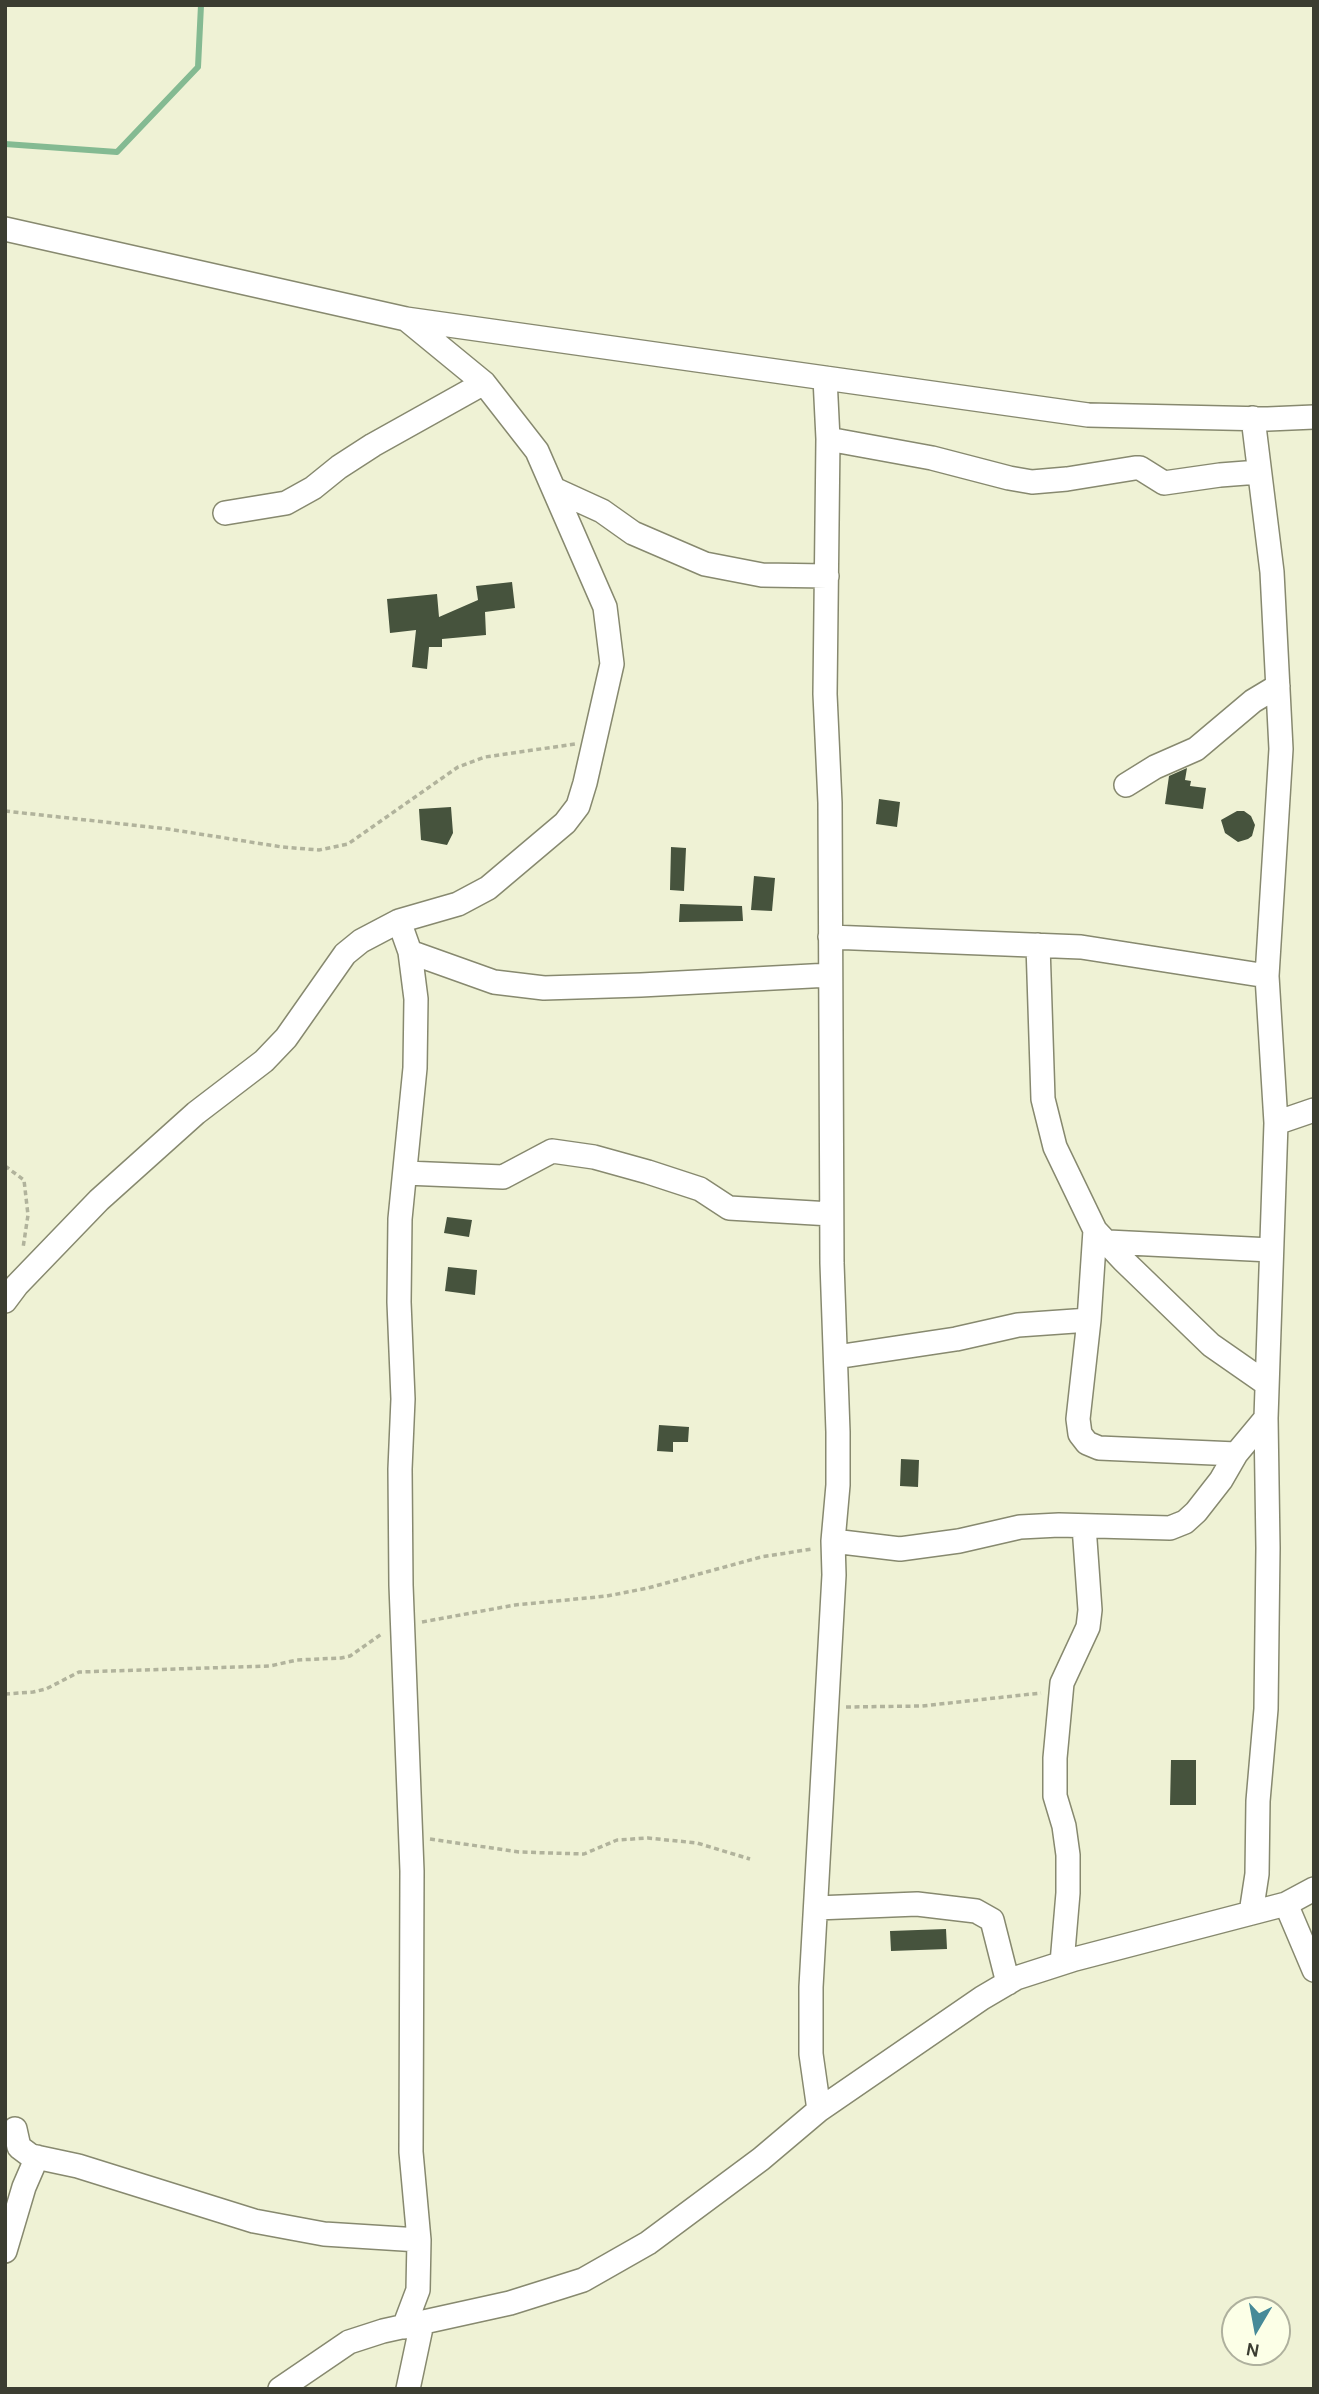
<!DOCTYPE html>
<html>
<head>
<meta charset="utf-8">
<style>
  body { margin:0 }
  #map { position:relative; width:1319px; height:2394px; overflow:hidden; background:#eff2d5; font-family:Karla,sans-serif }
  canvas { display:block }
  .frame { position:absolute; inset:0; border:7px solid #3b3d31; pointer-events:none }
  .north { position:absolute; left:1221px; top:2296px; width:70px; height:70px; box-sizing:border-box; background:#fcffe7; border:2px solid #afb19e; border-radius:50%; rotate:190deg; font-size:19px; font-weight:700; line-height:28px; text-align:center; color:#3b3d31 }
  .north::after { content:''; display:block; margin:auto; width:24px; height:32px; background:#468a98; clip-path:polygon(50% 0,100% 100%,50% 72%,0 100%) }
</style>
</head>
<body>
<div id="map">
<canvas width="1319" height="2394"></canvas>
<div class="frame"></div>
<div class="north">N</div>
</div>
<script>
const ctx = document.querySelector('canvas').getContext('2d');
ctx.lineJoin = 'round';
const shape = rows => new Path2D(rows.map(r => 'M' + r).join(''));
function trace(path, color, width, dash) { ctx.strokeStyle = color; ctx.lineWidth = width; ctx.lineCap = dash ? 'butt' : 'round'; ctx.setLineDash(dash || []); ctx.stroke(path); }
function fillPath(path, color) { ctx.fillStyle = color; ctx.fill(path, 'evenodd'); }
trace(shape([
  [5,144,117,152,198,67,201,5]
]), '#84ba92', 6);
fillPath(shape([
  [512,582,515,608,485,612,486,635,442,639,442,647,429,647,427,669,412,667,416,630,390,633,387,599,437,594,439,617,478,600,476,586],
  [1187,768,1185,780,1191,781,1190,786,1206,788,1203,809,1165,804,1169,776],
  [879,799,900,802,897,827,876,824],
  [451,807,453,833,447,845,421,840,419,809],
  [1237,811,1244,811,1251,816,1255,825,1252,836,1248,839,1238,842,1225,833,1221,820],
  [671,847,686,848,684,891,670,890],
  [754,876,775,878,772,911,751,910],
  [680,904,742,906,743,921,679,922],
  [447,1217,472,1220,469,1237,444,1233],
  [448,1267,477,1270,475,1295,445,1291],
  [659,1425,689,1427,688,1442,673,1442,673,1452,657,1451],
  [901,1459,919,1460,918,1487,900,1486],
  [1171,1760,1196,1760,1196,1805,1170,1805],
  [946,1929,947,1949,891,1951,890,1931]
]), '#46533d');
const minor = shape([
  [5,229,406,319,1088,415,1268,419,1314,417],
  [828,439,932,458,1009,478,1032,482,1067,479,1135,468,1140,468,1164,483,1220,475,1259,472],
  [556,490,602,511,633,533,705,564,762,575,827,576],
  [225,513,286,503,313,488,339,467,373,445,484,383],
  [1126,785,1155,767,1196,749,1253,701,1278,686],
  [399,921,410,952,416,999,415,1068,400,1219,399,1302,403,1399,400,1469,401,1585,412,1871,411,2152,419,2240,418,2290,404,2327],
  [830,937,1081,947,1267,976],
  [1038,945,1043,1099,1055,1147,1095,1230,1123,1260,1211,1345,1267,1384],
  [410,952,494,982,544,988,641,985,830,975],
  [1276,1123,1314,1110],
  [405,1173,503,1177,552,1151,594,1157,648,1172,700,1189,729,1208,831,1214],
  [1095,1230,1089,1320,1078,1419,1080,1434,1087,1443,1099,1448,1236,1454],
  [1108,1242,1271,1250],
  [5,1301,17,1285,99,1200,196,1113,264,1061,286,1038,345,954,361,941,399,921,458,904,488,888,565,823,578,806,585,783,612,664,605,607,537,451,484,383,406,319],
  [836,1357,956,1339,1018,1325,1089,1320],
  [833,1541,900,1549,959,1541,1020,1527,1059,1525,1170,1528,1185,1522,1196,1512,1221,1480,1236,1454,1266,1418],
  [1286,1904,1314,1970],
  [816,1908,917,1904,976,1911,992,1920,1008,1983],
  [1251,1913,1257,1874,1258,1801,1266,1709,1268,1548,1266,1418,1276,1123,1267,976,1281,749,1272,572,1253,418],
  [1062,1963,1068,1893,1068,1855,1064,1826,1055,1796,1055,1758,1062,1683,1088,1627,1090,1610,1084,1526],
  [819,2110,811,2054,811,1987,834,1575,833,1541,838,1485,838,1432,832,1263,830,803,825,694,828,439,825,378],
  [15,2129,19,2147,31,2156,78,2166,254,2221,324,2234,419,2240],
  [5,2251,24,2187,37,2157],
  [280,2389,349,2342,383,2331,510,2303,583,2280,648,2243,761,2159,819,2110,982,1998,1016,1978,1075,1959,1286,1904,1314,1889],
  [408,2389,422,2323]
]);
trace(minor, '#87896f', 26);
trace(shape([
  [5,811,168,829,282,847,319,850,348,844,458,767,485,757,575,744],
  [5,1166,24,1180,28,1215,23,1248],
  [422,1622,515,1605,607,1596,648,1588,761,1557,812,1549],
  [5,1694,33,1692,46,1689,79,1672,270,1666,297,1660,341,1658,350,1656,383,1633],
  [846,1707,922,1706,1041,1693],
  [430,1839,519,1852,584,1854,617,1840,648,1838,697,1843,750,1859]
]), '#b1b39c', 3.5, [5, 3.5]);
trace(minor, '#fff', 23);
</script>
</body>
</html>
